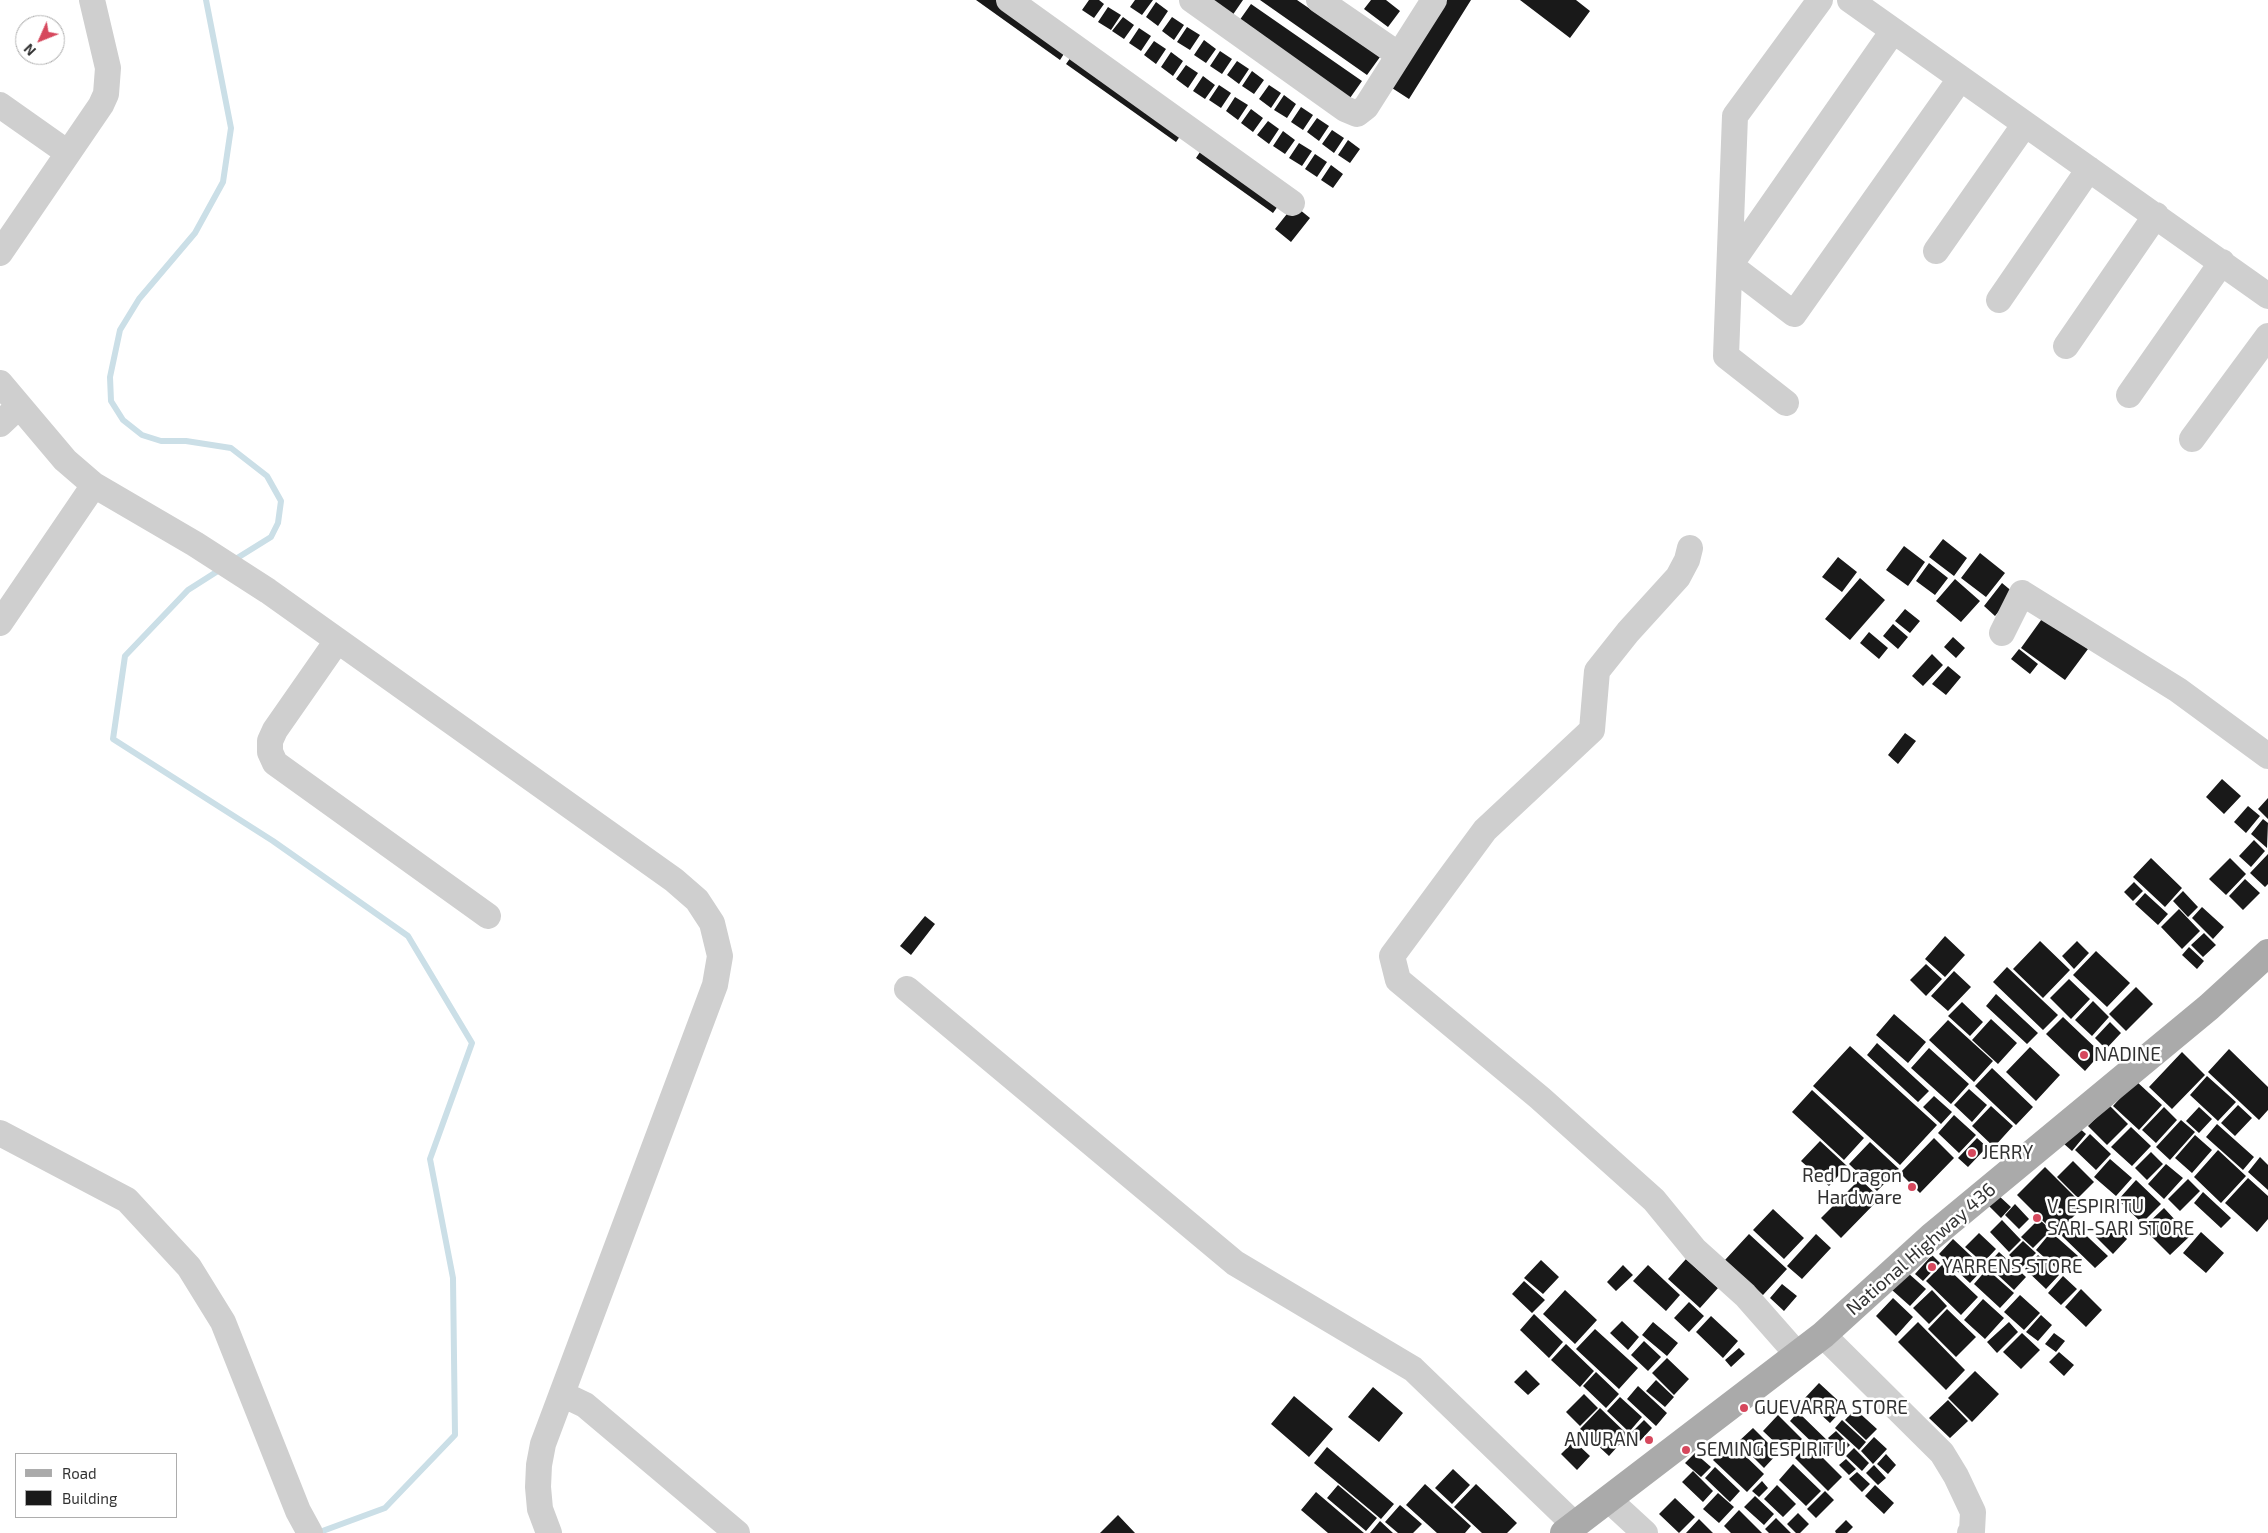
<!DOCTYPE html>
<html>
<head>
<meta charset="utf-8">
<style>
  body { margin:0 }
  #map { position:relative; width:2268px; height:1533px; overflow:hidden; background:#fff; font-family:"Exo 2",sans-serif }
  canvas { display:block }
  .legend { position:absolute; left:15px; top:1453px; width:162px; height:65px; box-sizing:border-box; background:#fff; border:1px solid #adadad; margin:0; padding:6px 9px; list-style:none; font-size:15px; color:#323232 }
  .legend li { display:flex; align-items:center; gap:10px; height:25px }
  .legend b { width:25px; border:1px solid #adadad }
  .north { position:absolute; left:15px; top:15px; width:50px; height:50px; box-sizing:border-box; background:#fff; border:1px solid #adadad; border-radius:50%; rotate:226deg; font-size:14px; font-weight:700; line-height:20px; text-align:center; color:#323232 }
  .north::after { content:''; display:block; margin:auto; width:18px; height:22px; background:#d6485d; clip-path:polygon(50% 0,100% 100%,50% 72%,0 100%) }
</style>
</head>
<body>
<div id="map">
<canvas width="2268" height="1533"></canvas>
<ul class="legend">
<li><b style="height:6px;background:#aaa"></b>Road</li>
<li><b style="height:14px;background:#191919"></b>Building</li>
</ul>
<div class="north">N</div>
</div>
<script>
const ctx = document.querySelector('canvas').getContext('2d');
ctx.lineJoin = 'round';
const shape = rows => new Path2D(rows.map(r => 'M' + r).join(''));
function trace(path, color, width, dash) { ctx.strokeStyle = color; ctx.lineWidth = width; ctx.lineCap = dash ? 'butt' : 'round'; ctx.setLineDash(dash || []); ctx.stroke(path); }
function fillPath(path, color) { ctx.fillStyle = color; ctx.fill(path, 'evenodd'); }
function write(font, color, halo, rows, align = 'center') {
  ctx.font = font + ' "Exo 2",sans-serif'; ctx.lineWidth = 5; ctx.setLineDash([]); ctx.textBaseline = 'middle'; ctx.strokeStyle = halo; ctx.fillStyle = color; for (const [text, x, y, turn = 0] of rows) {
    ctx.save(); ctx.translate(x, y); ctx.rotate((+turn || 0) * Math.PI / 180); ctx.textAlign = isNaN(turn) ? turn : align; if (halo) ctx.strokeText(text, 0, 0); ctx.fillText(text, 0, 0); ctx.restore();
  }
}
trace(shape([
  [206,0,231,128,223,182,195,233,139,299,120,330,110,377,111,401,123,420,142,435,161,441,186,441,231,448,267,476,281,501,278,523,271,537,234,560],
  [221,569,188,590,125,656,113,739,273,841,408,936,472,1043,430,1159,453,1278,455,1435,385,1508,317,1533]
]), '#cbdfe7', 6);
fillPath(shape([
  [976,0,1005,0,1069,46,1060,60],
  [1089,0,1099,0,1104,4,1094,18,1082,10],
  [1135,0,1153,0,1142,15,1130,7],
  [1210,0,1243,0,1232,16],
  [1260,0,1297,0,1380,57,1367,75],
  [1371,0,1386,0,1400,11,1388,27,1364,9],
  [1446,0,1471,0,1409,99,1392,88],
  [1520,0,1576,0,1590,11,1570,38],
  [1156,2,1168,11,1158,26,1146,17],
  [1251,4,1362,81,1350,98,1239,21],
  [1108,7,1121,15,1111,30,1098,22],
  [1123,17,1134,25,1124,39,1112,31],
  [1172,17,1184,25,1174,40,1162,31],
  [1187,27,1200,35,1190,50,1177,42],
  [1139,28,1151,36,1141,51,1129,43],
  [1204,40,1216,49,1206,63,1194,55],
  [1154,41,1166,49,1156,64,1144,55],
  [1076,50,1185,129,1176,142,1066,64],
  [1220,51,1232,59,1222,74,1210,66],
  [1171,52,1183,61,1173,76,1161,67],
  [1237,61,1249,69,1239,84,1227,75],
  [1186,65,1198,73,1188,88,1176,79],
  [1252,71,1264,80,1254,94,1242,86],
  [1203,76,1215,85,1205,99,1193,91],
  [1219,85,1231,93,1221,108,1209,100],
  [1269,85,1281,93,1271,108,1259,99],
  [1284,95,1296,104,1287,118,1274,110],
  [1235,97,1248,105,1238,120,1226,111],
  [1301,107,1313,115,1303,130,1291,122],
  [1251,109,1263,118,1253,132,1241,123],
  [1317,118,1329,126,1319,141,1307,132],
  [1268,121,1279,129,1269,144,1257,135],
  [1332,130,1344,138,1334,153,1322,144],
  [1283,131,1295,140,1285,154,1273,146],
  [1348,140,1360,149,1350,163,1338,155],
  [1206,143,1283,199,1273,213,1196,158],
  [1299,143,1312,151,1302,166,1289,158],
  [1315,154,1327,162,1317,177,1305,169],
  [1331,165,1343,174,1333,188,1321,180],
  [1294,205,1310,218,1291,242,1275,229],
  [1943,539,1967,558,1954,576,1929,557],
  [1904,546,1925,562,1908,586,1886,570],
  [1980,553,2005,573,1986,597,1961,578],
  [1838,557,1857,572,1842,592,1822,577],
  [1929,563,1948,578,1935,595,1916,581],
  [1860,578,1885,600,1850,640,1825,619],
  [1955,579,1980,601,1961,622,1936,601],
  [2002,583,2014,593,1995,616,1984,606],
  [1905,609,1920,621,1910,633,1895,621],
  [2044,616,2088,649,2065,680,2021,648],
  [1893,624,1908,637,1898,649,1883,636],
  [1869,632,1888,648,1879,659,1860,643],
  [1953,637,1965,648,1956,658,1944,647],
  [2019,649,2038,664,2030,674,2011,659],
  [1932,654,1943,665,1923,686,1912,676],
  [1948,666,1961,677,1946,695,1932,684],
  [1905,733,1916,741,1898,764,1888,755],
  [2222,779,2241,796,2224,814,2206,797],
  [2268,798,2268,819,2258,809],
  [2248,806,2260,816,2246,833,2234,822],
  [2263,819,2268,823,2267,848,2251,834],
  [2254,840,2265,851,2251,867,2239,856],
  [2268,854,2268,884,2265,887,2250,873],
  [2151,858,2182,888,2165,907,2133,877],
  [2230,858,2246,874,2226,895,2209,879],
  [2245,879,2260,893,2243,910,2229,896],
  [2134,882,2143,891,2133,901,2124,892],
  [2183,891,2198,907,2188,917,2173,901],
  [2145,893,2168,914,2158,925,2135,904],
  [2202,907,2224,927,2213,939,2192,918],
  [2179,909,2200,931,2182,949,2161,927],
  [925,916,935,924,911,955,900,946],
  [2204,933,2216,945,2203,957,2191,945],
  [1945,936,1965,955,1945,977,1925,959],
  [2040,941,2070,970,2043,998,2013,969],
  [2077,941,2089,953,2074,969,2062,956],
  [2189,947,2204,961,2197,969,2182,955],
  [2096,951,2130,983,2107,1007,2073,975],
  [1926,964,1942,979,1926,996,1910,980],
  [2007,967,2058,1015,2043,1030,1993,982],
  [1954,971,1971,987,1948,1011,1931,996],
  [2069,979,2090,999,2071,1019,2050,998],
  [2136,987,2153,1004,2126,1031,2109,1014],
  [1996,994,2038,1033,2027,1044,1986,1006],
  [2093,1001,2109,1017,2092,1036,2075,1020],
  [1962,1002,1983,1022,1970,1036,1948,1016],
  [1894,1014,1926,1042,1908,1063,1876,1035],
  [2063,1017,2101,1053,2085,1071,2046,1034],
  [1991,1019,2017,1043,1998,1064,1972,1040],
  [1948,1020,1993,1061,1974,1082,1929,1040],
  [2110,1022,2121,1033,2106,1049,2095,1038],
  [1877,1043,1929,1091,1918,1102,1867,1055],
  [1850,1046,1937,1125,1900,1165,1813,1086],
  [2030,1047,2060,1075,2036,1101,2006,1072],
  [1929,1048,1969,1084,1951,1104,1911,1068],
  [2229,1049,2268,1087,2268,1110,2259,1120,2208,1072],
  [2182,1052,2205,1075,2172,1109,2149,1087],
  [1992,1068,2033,1107,2016,1125,1975,1086],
  [2207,1076,2236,1102,2218,1121,2190,1095],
  [2136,1081,2162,1105,2139,1130,2113,1106],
  [1969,1089,1987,1105,1972,1122,1954,1105],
  [1812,1090,1864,1138,1844,1160,1792,1112],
  [1934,1096,1952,1112,1941,1124,1923,1107],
  [2109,1105,2128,1124,2107,1145,2088,1126],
  [2238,1105,2252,1118,2235,1136,2221,1123],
  [1991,1106,2013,1126,1994,1147,1972,1126],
  [2164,1107,2177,1120,2156,1143,2142,1130],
  [2199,1107,2212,1119,2199,1133,2186,1121],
  [1954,1115,1976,1135,1959,1153,1938,1133],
  [2181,1120,2195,1132,2170,1160,2156,1147],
  [2217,1124,2254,1157,2243,1170,2206,1137],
  [2077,1126,2086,1134,2072,1151,2063,1143],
  [2131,1127,2151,1146,2132,1166,2111,1147],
  [2090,1134,2111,1154,2096,1170,2075,1150],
  [2195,1135,2212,1150,2192,1173,2175,1158],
  [1934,1138,1954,1158,1920,1193,1900,1173],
  [1977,1138,1987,1147,1968,1167,1958,1158],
  [1820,1141,1847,1166,1829,1186,1801,1161],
  [1870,1142,1899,1169,1877,1191,1849,1164],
  [2218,1150,2246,1176,2221,1203,2194,1177],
  [2151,1152,2163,1164,2147,1180,2135,1168],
  [2260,1157,2268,1165,2268,1190,2248,1172],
  [2110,1159,2132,1178,2116,1196,2094,1177],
  [2073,1161,2094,1182,2078,1198,2057,1177],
  [2166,1164,2183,1178,2164,1199,2148,1184],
  [2045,1167,2084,1206,2056,1234,2017,1195],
  [2248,1178,2268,1196,2268,1219,2257,1232,2225,1203],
  [1860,1179,1880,1198,1841,1238,1821,1218],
  [2188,1179,2200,1191,2180,1211,2168,1199],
  [2136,1180,2161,1204,2142,1223,2118,1200],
  [2203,1192,2231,1218,2221,1228,2194,1203],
  [1998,1195,2011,1207,2001,1218,1988,1205],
  [2015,1204,2029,1219,2019,1229,2005,1215],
  [2164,1208,2190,1236,2170,1255,2143,1228],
  [1773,1209,1804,1238,1784,1259,1753,1230],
  [2039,1219,2051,1230,2033,1248,2021,1237],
  [2002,1220,2021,1240,2009,1252,1990,1232],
  [2073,1223,2108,1256,2095,1268,2061,1235],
  [2111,1223,2127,1239,2113,1254,2096,1237],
  [2051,1232,2078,1256,2063,1274,2036,1250],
  [2201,1232,2224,1253,2206,1273,2183,1253],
  [1979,1233,1996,1249,1983,1263,1965,1247],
  [1749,1234,1787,1269,1763,1295,1725,1260],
  [1816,1234,1831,1248,1802,1279,1787,1266],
  [1953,1239,1984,1268,1970,1283,1939,1254],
  [2023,1241,2036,1253,2022,1267,2009,1255],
  [1999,1252,2026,1277,2014,1290,1987,1265],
  [1932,1255,1940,1263,1923,1281,1915,1274],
  [2038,1255,2059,1275,2046,1289,2025,1269],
  [1686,1259,1718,1288,1700,1308,1668,1279],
  [1541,1260,1559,1277,1543,1294,1524,1278],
  [1943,1264,1978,1297,1961,1315,1926,1281],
  [1623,1265,1633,1275,1616,1291,1607,1282],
  [1648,1265,1680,1295,1666,1311,1633,1281],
  [1987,1269,2014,1293,2000,1308,1974,1284],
  [1908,1273,1926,1289,1910,1306,1892,1290],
  [2063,1276,2077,1289,2061,1305,2048,1293],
  [1524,1281,1545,1300,1532,1313,1512,1294],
  [1782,1284,1797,1296,1784,1311,1770,1298],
  [2081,1289,2102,1310,2086,1327,2065,1307],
  [1565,1290,1597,1320,1575,1344,1543,1314],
  [1932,1290,1947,1306,1929,1324,1913,1308],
  [2020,1295,2040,1313,2024,1330,2004,1312],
  [1893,1298,1913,1317,1896,1336,1876,1316],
  [1983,1299,2004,1318,1985,1339,1964,1320],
  [1689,1302,1704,1316,1689,1332,1674,1318],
  [1947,1309,1976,1337,1956,1357,1928,1329],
  [1534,1314,1563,1342,1549,1358,1520,1330],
  [2041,1315,2052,1325,2038,1341,2026,1332],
  [1711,1316,1738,1341,1723,1358,1696,1332],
  [1622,1321,1639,1337,1628,1350,1610,1333],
  [1653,1322,1678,1343,1667,1356,1642,1335],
  [1918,1322,1965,1370,1946,1390,1898,1342],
  [2009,1322,2018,1332,1997,1353,1987,1342],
  [1595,1329,1638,1368,1619,1389,1576,1349],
  [2022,1333,2040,1350,2021,1369,2003,1352],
  [2054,1333,2065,1341,2056,1352,2045,1344],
  [1644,1341,1661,1357,1648,1371,1631,1355],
  [1566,1344,1594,1371,1580,1387,1551,1360],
  [1739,1348,1745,1354,1731,1367,1725,1360],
  [2059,1352,2074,1365,2064,1376,2049,1362],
  [1667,1358,1689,1379,1674,1395,1652,1373],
  [1526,1370,1540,1384,1528,1395,1514,1382],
  [1975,1371,1999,1394,1972,1422,1948,1398],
  [1596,1372,1619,1394,1606,1408,1583,1386],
  [1656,1380,1674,1397,1665,1407,1646,1391],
  [1819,1383,1845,1407,1830,1423,1804,1399],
  [1638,1386,1667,1413,1656,1426,1627,1399],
  [1373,1387,1403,1413,1379,1442,1348,1417],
  [1584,1394,1598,1408,1580,1426,1566,1412],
  [1294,1396,1333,1429,1309,1457,1271,1424],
  [1620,1397,1642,1417,1629,1432,1607,1411],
  [1948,1400,1968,1421,1950,1438,1929,1418],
  [1600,1408,1628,1435,1609,1456,1580,1429],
  [1855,1409,1877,1429,1866,1440,1845,1420],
  [1798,1412,1833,1446,1825,1455,1790,1421],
  [1778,1415,1802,1439,1787,1454,1763,1431],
  [1644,1420,1652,1428,1640,1441,1631,1433],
  [1842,1420,1866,1442,1859,1450,1835,1428],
  [1753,1428,1778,1453,1764,1468,1738,1442],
  [1836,1431,1850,1445,1842,1453,1828,1438],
  [1874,1437,1887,1449,1873,1464,1861,1451],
  [1574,1441,1590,1456,1577,1470,1561,1454],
  [1731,1442,1764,1474,1747,1492,1713,1460],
  [1809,1444,1842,1477,1828,1491,1795,1458],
  [1327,1447,1394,1504,1381,1519,1314,1463],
  [1854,1448,1869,1463,1862,1471,1846,1456],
  [1695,1453,1711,1467,1701,1477,1685,1463],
  [1886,1454,1896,1465,1888,1474,1877,1464],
  [1846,1459,1856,1469,1849,1475,1839,1465],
  [1793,1464,1821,1491,1806,1506,1779,1480],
  [1874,1465,1886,1478,1878,1485,1866,1473],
  [1715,1467,1740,1491,1730,1502,1705,1478],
  [1453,1469,1470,1485,1452,1504,1435,1488],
  [1693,1471,1713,1491,1703,1502,1682,1482],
  [1857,1472,1870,1484,1862,1492,1849,1479],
  [1762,1481,1768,1488,1759,1497,1752,1491],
  [1425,1484,1471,1526,1465,1533,1437,1533,1406,1505],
  [1476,1484,1517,1523,1507,1533,1482,1533,1454,1507],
  [1338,1485,1377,1518,1366,1531,1327,1498],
  [1777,1485,1796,1504,1783,1517,1764,1499],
  [1875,1485,1894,1503,1884,1514,1865,1496],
  [1825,1491,1834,1500,1816,1518,1807,1509],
  [1316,1492,1364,1533,1328,1533,1301,1510],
  [1718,1493,1734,1507,1719,1523,1703,1509],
  [1755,1496,1774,1514,1764,1525,1744,1507],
  [1675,1498,1695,1517,1679,1533,1659,1514],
  [1400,1505,1422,1524,1413,1533,1398,1533,1385,1522],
  [1739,1510,1762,1533,1731,1533,1724,1526],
  [1798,1513,1809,1524,1800,1533,1796,1533,1787,1524],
  [1118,1515,1135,1533,1100,1533],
  [1776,1518,1791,1533,1769,1533,1765,1529],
  [1699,1519,1713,1533,1686,1533],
  [1846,1520,1853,1527,1847,1533,1836,1533,1835,1531],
  [1380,1521,1393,1533,1370,1533]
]), '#191919');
trace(shape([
  [1009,0,1292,203],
  [1192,0,1345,109,1357,114,1366,107,1434,0],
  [1319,0,1399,55],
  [1850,0,2268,296],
  [1893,31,1730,265,1794,314,1960,79],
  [0,105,68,153],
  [1936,251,2025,124],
  [0,253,101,105,106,94,108,68,92,0],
  [1999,300,2089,169],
  [2066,346,2156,215],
  [0,383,65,460,94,485,195,544,268,591,674,880,697,900,712,923,720,956,715,985,543,1444,539,1465,538,1487,540,1509,549,1533],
  [2129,395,2222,262],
  [1786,403,1726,356,1735,116,1820,0],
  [0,424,19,406],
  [2192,439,2268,336],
  [1690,548,1687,560,1678,577,1628,632,1597,671,1592,730,1485,830,1392,956,1398,980,1540,1098,1654,1200,1695,1250,1745,1295,1797,1354],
  [0,623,94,485],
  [2002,633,2022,593,2178,690,2268,756],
  [337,641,275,730,270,741,270,752,275,763,488,916],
  [907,989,1235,1263,1413,1369,1575,1525],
  [0,1133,127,1200,189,1267,223,1322,298,1511,310,1533],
  [1823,1335,1942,1453,1956,1476,1973,1512,1972,1531,1970,1533],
  [562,1394,585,1405,737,1533],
  [1608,1499,1645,1533]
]), '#cfcfcf', 26);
trace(shape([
  [1564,1533,1823,1335,1931,1237,2209,1007,2268,953]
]), '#aaa', 28);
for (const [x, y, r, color] of [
  [2084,1055,5,"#d6485d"],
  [1972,1153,5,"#d6485d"],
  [1912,1187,5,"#d6485d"],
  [2037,1218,5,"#d6485d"],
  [1932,1267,5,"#d6485d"],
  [1744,1408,5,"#d6485d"],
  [1649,1440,5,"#d6485d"],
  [1686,1450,5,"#d6485d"]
]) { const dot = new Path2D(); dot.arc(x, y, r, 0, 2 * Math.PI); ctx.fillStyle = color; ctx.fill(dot); trace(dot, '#fff', 2); }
write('19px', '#323232', '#fff', [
  ["NADINE",2094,1055],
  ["JERRY",1982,1153],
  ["Red Dragon",1902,1176,"right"],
  ["Hardware",1902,1198,"right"],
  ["V. ESPIRITU",2047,1207],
  ["SARI-SARI STORE",2047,1229],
  ["YARRENS STORE",1942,1267],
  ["GUEVARRA STORE",1754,1408],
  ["ANURAN",1639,1440,"right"],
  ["SEMING ESPIRITU",1696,1450]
], 'left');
write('19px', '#323232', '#fff', [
  ["National Highway 436",1921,1249,-41]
]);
</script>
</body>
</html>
